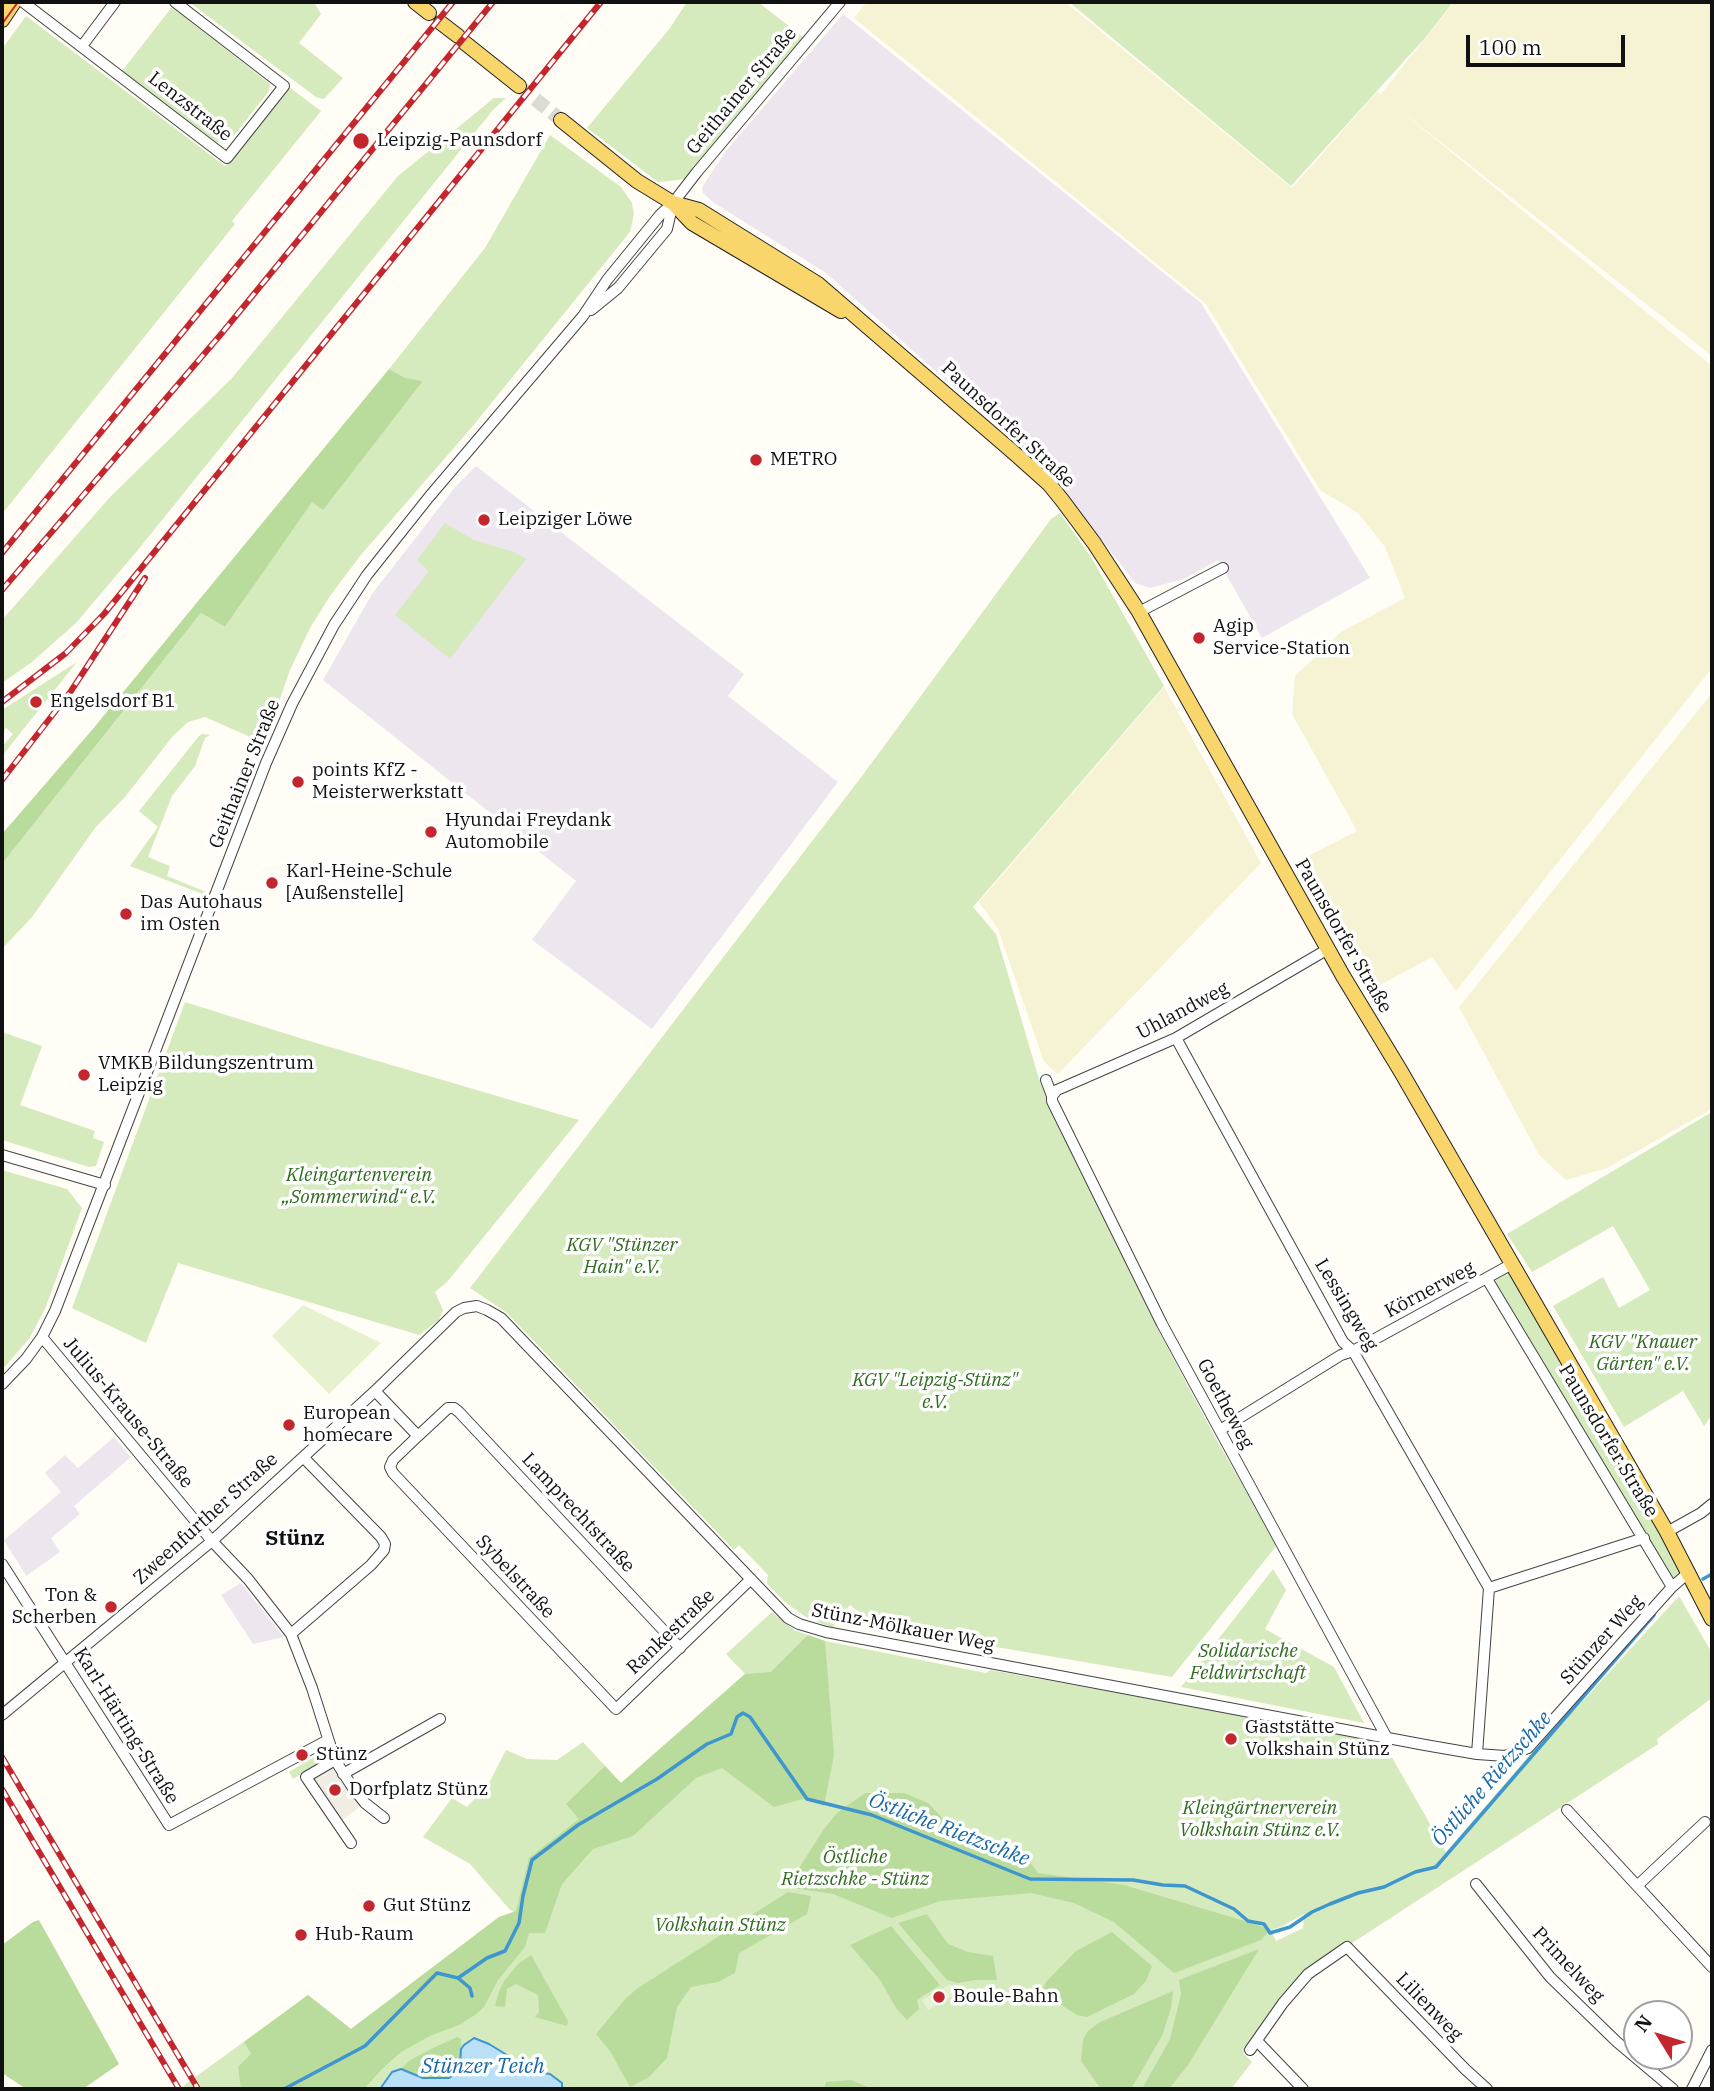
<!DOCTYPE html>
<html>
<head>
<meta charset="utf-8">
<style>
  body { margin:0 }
  #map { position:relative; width:1714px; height:2091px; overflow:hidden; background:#fffdf5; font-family:"IBM Plex Serif",serif }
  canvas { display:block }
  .frame { position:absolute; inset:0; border:4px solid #111; pointer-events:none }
  .north { position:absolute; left:1623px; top:2000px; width:70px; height:70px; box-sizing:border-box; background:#fff; border:2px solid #a0a0a0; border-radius:50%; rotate:308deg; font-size:19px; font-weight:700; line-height:28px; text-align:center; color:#111 }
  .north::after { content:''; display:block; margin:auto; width:24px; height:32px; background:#c4262e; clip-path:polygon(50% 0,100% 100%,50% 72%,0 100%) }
  .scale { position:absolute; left:1466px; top:35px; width:159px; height:32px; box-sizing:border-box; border:4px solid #111; border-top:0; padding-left:9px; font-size:21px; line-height:24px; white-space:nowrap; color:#111; -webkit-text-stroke:5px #fff; paint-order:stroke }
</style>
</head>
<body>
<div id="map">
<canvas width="1714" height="2091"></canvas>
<div class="frame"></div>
<div class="north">N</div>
<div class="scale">100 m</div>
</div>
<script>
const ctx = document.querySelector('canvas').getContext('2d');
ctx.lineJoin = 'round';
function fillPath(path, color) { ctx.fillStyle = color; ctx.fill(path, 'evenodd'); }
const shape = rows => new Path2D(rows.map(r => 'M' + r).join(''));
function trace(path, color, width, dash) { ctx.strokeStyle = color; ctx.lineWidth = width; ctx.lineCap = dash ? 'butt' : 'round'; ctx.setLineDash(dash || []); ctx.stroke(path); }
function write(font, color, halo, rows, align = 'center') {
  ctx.font = font + ' "IBM Plex Serif",serif'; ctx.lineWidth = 7; ctx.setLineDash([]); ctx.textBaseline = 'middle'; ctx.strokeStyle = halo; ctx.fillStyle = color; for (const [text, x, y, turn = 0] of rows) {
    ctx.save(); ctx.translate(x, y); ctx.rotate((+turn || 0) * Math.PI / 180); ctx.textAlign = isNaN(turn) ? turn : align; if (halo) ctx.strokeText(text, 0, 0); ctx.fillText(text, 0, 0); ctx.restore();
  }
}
fillPath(shape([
  [843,14,1201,303,1370,578,1262,638,1218,560,1184,579,1150,588,1135,583,1052,475,826,273,714,203,703,193,702,187,726,151],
  [476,466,744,674,728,696,838,782,652,1029,532,940,576,881,323,680,372,594,456,486],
  [114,1437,131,1457,74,1506,80,1514,51,1538,60,1552,26,1576,4,1540,61,1492,45,1473,65,1455,78,1468],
  [241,1583,284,1637,253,1644,221,1595]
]), '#eee6ef');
fillPath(shape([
  [867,2,1065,2,1292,188,1377,92,1381,94,1454,2,1712,2,1712,356,1395,106,1712,366,1712,668,1456,991,1432,957,1369,991,1298,861,1357,831,1292,714,1295,676,1341,632,1405,598,1385,547,1358,513,1320,490,1206,304,854,18],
  [1164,687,1261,863,1058,1074,1044,1062,998,929,979,902],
  [1712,693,1712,1109,1607,1168,1566,1180,1539,1155,1459,1007]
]), '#f6f3d4');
fillPath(shape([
  [189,2,314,2,321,14,299,43,343,78,324,99,316,97],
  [687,2,758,2,805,39,687,179,658,182,587,128,670,28],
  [1069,2,1453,2,1425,38,1291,186],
  [172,7,270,84,269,91,228,143,225,144,216,142,122,71],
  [26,16,225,166,289,87,321,111,232,221,235,224,2,514,2,49],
  [494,98,506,98,493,110,137,551,76,623,32,662,2,683,2,620,111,496,232,378,398,176],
  [550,135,621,187,632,203,634,214,630,232,472,427,360,556,330,596,310,628,290,670,267,736,257,740,205,717,188,722,173,736,125,797,95,828,32,917,2,949,2,864,201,613,225,627,312,501,323,509,423,381,405,379,389,369,485,248],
  [1060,513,1091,557,1164,686,973,907,996,934,1039,1079,1048,1101,1159,1322,1156,1326,1216,1439,1277,1545,1172,1677,949,1639,915,1630,878,1627,850,1605,832,1628,806,1617,786,1603,767,1584,768,1575,739,1545,734,1550,507,1313,470,1288,862,776,1051,519],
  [445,523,474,540,514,552,526,559,450,659,395,615,429,571,417,560],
  [77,662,2,756,2,747,13,734,6,728,2,733,2,710],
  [202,734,210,735,205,738,195,766,172,796,148,857,170,866,167,876,206,892,205,895,130,866,158,827,139,811,199,736],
  [185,1002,306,1040,579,1120,447,1282,435,1292,443,1310,439,1320,419,1335,178,1263,146,1343,72,1308],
  [2,1032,42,1046,20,1105,95,1131,93,1138,104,1142,96,1166,89,1167,2,1140],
  [1712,1112,1712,1415,1704,1426,1683,1391,1624,1427,1553,1306,1603,1277,1619,1308,1650,1290,1613,1226,1532,1272,1507,1234],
  [2,1170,67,1189,82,1208,45,1309,29,1339,2,1370],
  [1512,1264,1687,1574,1672,1587,1487,1279],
  [1273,1569,1286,1590,1265,1629,1334,1667,1364,1723,1181,1687],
  [1679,1596,1712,1653,1712,1698,1657,1739,1658,1744,1303,1975,1243,2053,1252,2062,1231,2089,179,2089,308,1995,351,2029,499,1917,514,1912,510,1910,470,1864,423,1837,452,1798,467,1807,489,1783,506,1750,527,1759,557,1760,583,1742,621,1783,745,1674,726,1654,772,1612,794,1630,825,1641,986,1673,990,1670,1382,1740,1446,1852,1544,1738,1581,1703],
  [1304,1914,1303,1928,1276,1941,1271,1930,1281,1927],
  [321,1753,324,1753,327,1758,293,1779,289,1772]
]), '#d5ebbd');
fillPath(shape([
  [389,369,405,378,423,381,323,510,312,502,225,627,201,613,2,864,2,834,92,730],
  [808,1635,825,1641,834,1755,824,1806,803,1799,774,1807,722,1768,696,1778,633,1836,593,1849,562,1884,545,1933,529,1933,525,1947,498,1980,484,2007,475,2015,459,2025,430,2036,401,2052,382,2069,364,2089,241,2089,238,2067,251,2054,244,2042,308,1995,351,2029,499,1917,516,1911,529,1858,579,1819,566,1804,605,1766,621,1783,745,1674,771,1672],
  [865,1793,904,1793,928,1803,961,1837,982,1834,1024,1854,1038,1873,1124,1885,1271,1929,1261,1940,1174,1973,1114,1922,1074,1903,1031,1893,940,1901,892,1918,833,1894,787,1887,824,1829,837,1813],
  [788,1892,811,1896,807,1914,739,1953,735,1973,718,1982,691,1987,677,2007,667,2058,649,2077,630,2087,610,2051,596,2034,626,1998,638,1988],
  [927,1914,948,1944,968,1952,993,1956,997,1980,974,1980,958,1983,947,1980,898,1923],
  [39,1920,119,2064,83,2089,26,2089,2,2073,2,1945,33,1922],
  [891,1926,940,1985,917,2000,919,2009,907,2020,896,2008,880,1980,850,1945],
  [1112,1932,1152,1966,1146,1981,1134,1994,1087,2017,1077,2015,1041,1992,1046,1982,1076,1951],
  [1259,1949,1188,2065,1169,2089,1142,2089,1170,2039,1181,1994,1179,1980],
  [531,1955,563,2012,568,2021,567,2026,535,2017,539,2012,538,1995,516,1984,507,1989,505,2007,495,2006,499,1991,504,1981,519,1963],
  [1173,1991,1171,2008,1162,2036,1131,2089,1101,2089,1081,2061,1083,2040,1088,2031,1100,2022],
  [457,2037,461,2039,460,2067,457,2072,449,2078,423,2078,401,2069,409,2061,429,2050],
  [851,2080,872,2089,824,2089,826,2082]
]), '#b9dc9c');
fillPath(shape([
  [303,1305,381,1343,329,1394,272,1336],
  [951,1984,956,1994,928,2010,922,2000]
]), '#e6f2cf');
fillPath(shape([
  [335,1760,365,1803,337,1824,306,1777]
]), '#f1ede2');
const water = shape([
  [474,2038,489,2044,533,2071,550,2074,562,2083,562,2089,380,2089,392,2072,401,2069,423,2078,449,2078,457,2073,460,2067,461,2049,464,2045,474,2038]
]);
fillPath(water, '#b9e0f7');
trace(water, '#3f96cf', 2);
trace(shape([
  [1703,1579,1712,1574],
  [458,1978,470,1988,472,1996],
  [284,2089,365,2046,437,1973,458,1978,487,1958,505,1951,519,1923,523,1896,532,1860,578,1825,657,1779,707,1744,731,1734,737,1717,743,1713,750,1717,807,1799,872,1815,1030,1879,1133,1880,1163,1885,1185,1886,1234,1909,1248,1921,1264,1924,1270,1933,1290,1927,1312,1912,1330,1904,1358,1893,1384,1887,1415,1872,1436,1867,1654,1615]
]), '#3f96cf', 3.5);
trace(shape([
  [519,86,561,120]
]), '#dbdad3', 14, [14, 7]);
const minor = shape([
  [23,2,227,158,284,86,175,2],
  [82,46,115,2],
  [591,310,618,288,667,229,673,203],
  [1139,612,1223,568],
  [1176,1038,1343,1342,1353,1351,1489,1588,1477,1754],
  [1046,1080,1052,1096,1052,1101,1162,1324,1387,1738],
  [1052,1096,1057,1090,1176,1038,1328,949],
  [2,1155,105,1185],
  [1487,1279,1672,1587],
  [42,1337,212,1541,248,1579,291,1634,312,1688,335,1760,353,1788,365,1803,384,1818],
  [2,1384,26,1359,42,1337,55,1311,266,763,292,704,334,625,367,575,429,497,583,316,607,280,660,215,673,203,697,172,840,2],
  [375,1391,418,1436,393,1460,390,1467,393,1473,616,1709,751,1579],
  [1220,1430,1341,1355,1353,1351,1512,1264],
  [418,1436,448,1408,454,1408,459,1412,680,1648],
  [1667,1532,1701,1513,1712,1504],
  [2,1564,169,1825,328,1740],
  [1489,1588,1644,1538],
  [291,1634,371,1565,384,1550,385,1544,381,1537,303,1457],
  [2,1715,212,1541,375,1391,456,1312,464,1308,477,1306,487,1310,501,1318,788,1618,799,1624,826,1632,1425,1745,1477,1754,1505,1756,1528,1748,1672,1587,1687,1574],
  [335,1760,306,1777,351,1843],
  [343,1774,440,1719],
  [1567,1810,1712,1967],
  [1476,1884,1550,1977,1617,2042,1673,2089],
  [1638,1885,1705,1822],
  [1257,2041,1303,2089],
  [1250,2050,1283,2003,1308,1974,1347,1947,1465,2069,1487,2089],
  [1692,2089,1712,2050]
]);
const major = shape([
  [415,2,429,13],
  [2,20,14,2],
  [441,23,458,36],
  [465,43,519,86],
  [561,120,637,181,673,203,692,223,841,311],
  [673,203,699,210,818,284,1013,452,1049,484,1062,500,1094,543,1139,612,1343,976,1400,1070,1667,1532,1712,1619]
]);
trace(minor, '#444', 12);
trace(major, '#222', 16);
trace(minor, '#fff', 10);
trace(major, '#f9d66b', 14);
trace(shape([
  [2,24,18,2]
]), '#c4262e', 2);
const rail = shape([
  [2,553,453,2],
  [2,590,222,333,493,2],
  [2,702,66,653,104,614,601,2],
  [2,780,71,691,145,578],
  [2,1757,198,2089],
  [2,1789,179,2089]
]);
trace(rail, '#c4262e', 6);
trace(rail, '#fff', 3.5, [10]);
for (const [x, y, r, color] of [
  [361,141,9,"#c4262e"],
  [756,460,7,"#c4262e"],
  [484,520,7,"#c4262e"],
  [1199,638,7,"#c4262e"],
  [36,702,7,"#c4262e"],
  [298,782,7,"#c4262e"],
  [431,832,7,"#c4262e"],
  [272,883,7,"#c4262e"],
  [126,914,7,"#c4262e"],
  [84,1075,7,"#c4262e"],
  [289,1425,7,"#c4262e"],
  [111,1607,7,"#c4262e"],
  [1231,1739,7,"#c4262e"],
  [302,1755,7,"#c4262e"],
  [335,1790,7,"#c4262e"],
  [369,1906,7,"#c4262e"],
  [301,1935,7,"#c4262e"],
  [939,1997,7,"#c4262e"]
]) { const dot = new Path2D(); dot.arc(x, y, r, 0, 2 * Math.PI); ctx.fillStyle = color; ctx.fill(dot); trace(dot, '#fff', 2.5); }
write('19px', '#111', '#fff', [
  ["Geithainer Straße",742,91,-50],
  ["Lenzstraße",190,107,38],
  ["Paunsdorfer Straße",1008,425,43],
  ["Geithainer Straße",245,774,-68],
  ["Paunsdorfer Straße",1343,936,60],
  ["Uhlandweg",1183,1011,-28],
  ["Körnerweg",1430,1290,-28],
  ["Lessingweg",1346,1305,59],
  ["Goetheweg",1225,1404,62],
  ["Julius-Krause-Straße",128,1413,50],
  ["Paunsdorfer Straße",1608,1441,59],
  ["Lamprechtstraße",578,1513,47],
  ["Zweenfurther Straße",206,1519,-42],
  ["Sybelstraße",515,1577,47],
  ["Stünz-Mölkauer Weg",903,1628,11],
  ["Rankestraße",671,1632,-44],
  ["Stünzer Weg",1602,1640,-48],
  ["Karl-Härting-Straße",126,1726,58],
  ["Primelweg",1568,1965,47],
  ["Lilienweg",1429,2007,46]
]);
write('19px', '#111', '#fff', [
  ["Leipzig-Paunsdorf",377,141],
  ["METRO",770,460],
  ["Leipziger Löwe",498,520],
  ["Agip",1213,627],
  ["Service-Station",1213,649],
  ["Engelsdorf B1",50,702],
  ["points KfZ -",312,771],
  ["Meisterwerkstatt",312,793],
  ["Hyundai Freydank",445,821],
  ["Automobile",445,843],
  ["Karl-Heine-Schule",286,872],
  ["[Außenstelle]",286,894],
  ["Das Autohaus",140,903],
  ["im Osten",140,925],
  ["VMKB Bildungszentrum",98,1064],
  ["Leipzig",98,1086],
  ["European",303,1414],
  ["homecare",303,1436],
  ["Ton &",97,1596,"right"],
  ["Scherben",97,1618,"right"],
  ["Gaststätte",1245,1728],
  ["Volkshain Stünz",1245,1750],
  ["Stünz",316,1755],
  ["Dorfplatz Stünz",349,1790],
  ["Gut Stünz",383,1906],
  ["Hub-Raum",315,1935],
  ["Boule-Bahn",953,1997]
], 'left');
write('italic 19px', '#2f6b1f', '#fff', [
  ["Kleingartenverein",359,1176],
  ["„Sommerwind“ e.V.",359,1198],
  ["KGV \"Stünzer",622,1246],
  ["Hain\" e.V.",622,1268],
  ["KGV \"Knauer",1643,1343],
  ["Gärten\" e.V.",1643,1365],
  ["KGV \"Leipzig-Stünz\"",935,1381],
  ["e.V.",935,1403],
  ["Solidarische",1248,1652],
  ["Feldwirtschaft",1248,1674],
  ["Kleingärtnerverein",1260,1809],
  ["Volkshain Stünz e.V.",1260,1831],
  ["Östliche",855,1858],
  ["Rietzschke - Stünz",855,1880],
  ["Volkshain Stünz",720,1926]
]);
write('bold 21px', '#111', '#fff', [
  ["Stünz",295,1539]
]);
write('italic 21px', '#1768a6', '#fff', [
  ["Östliche Rietzschke",1492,1779,-49],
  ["Östliche Rietzschke",949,1830,21],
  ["Stünzer Teich",483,2067]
]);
</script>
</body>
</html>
